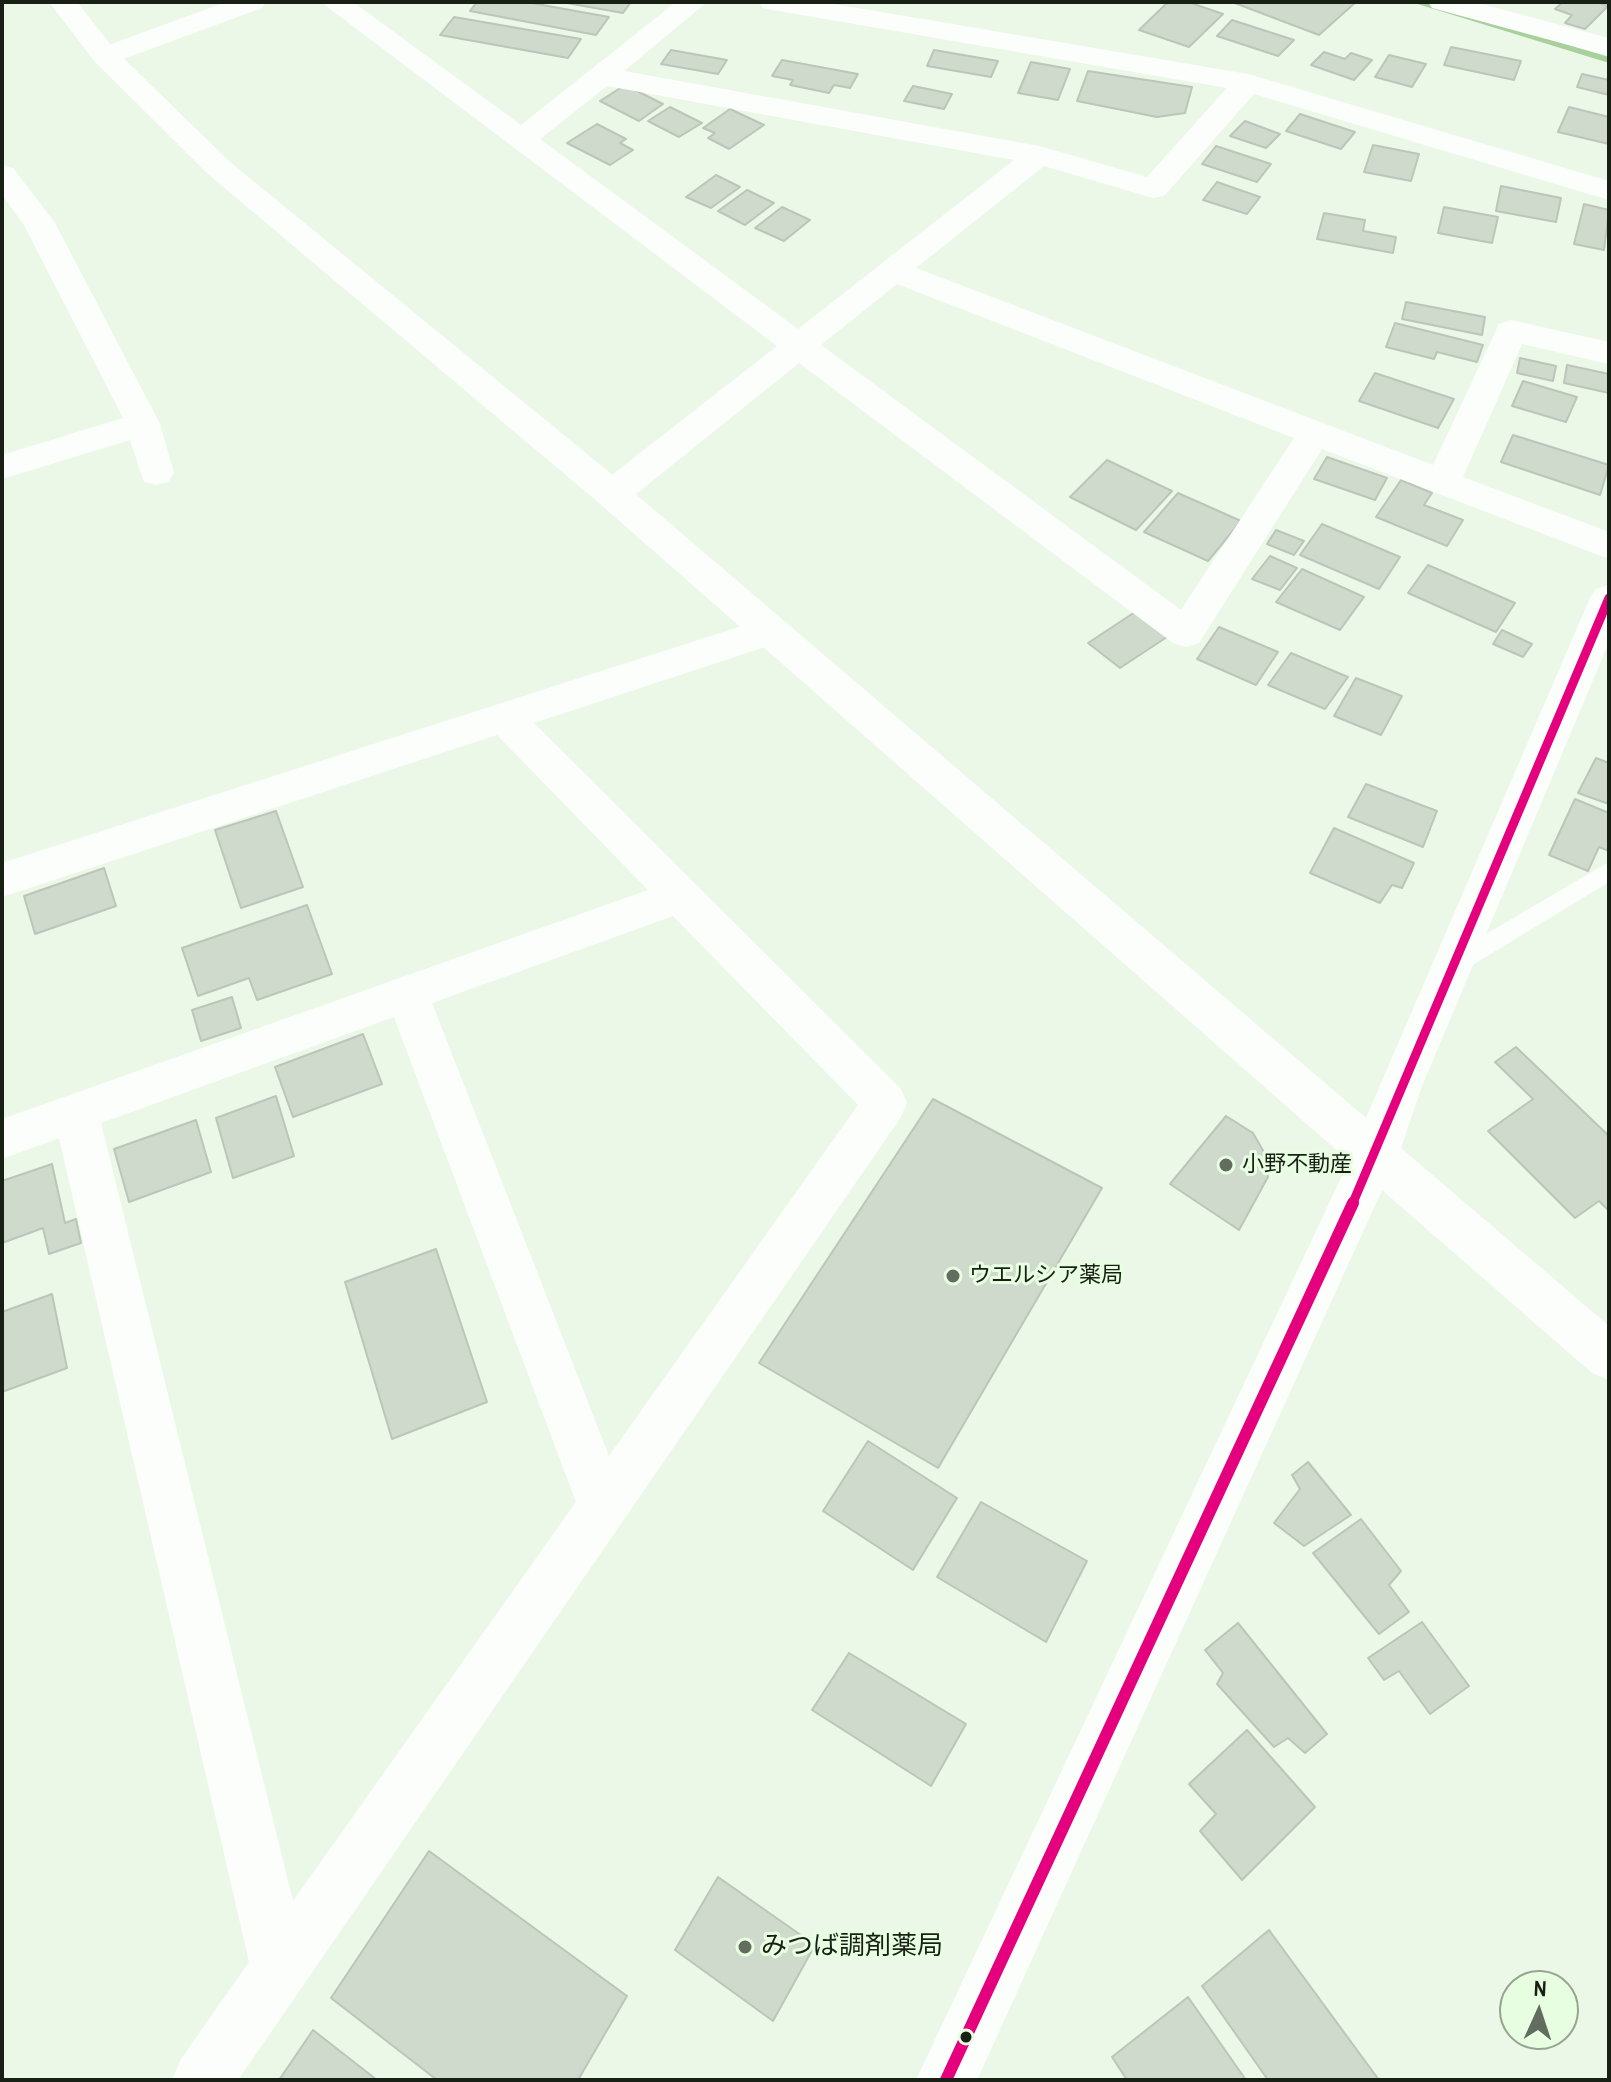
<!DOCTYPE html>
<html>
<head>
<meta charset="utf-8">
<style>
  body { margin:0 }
  #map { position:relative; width:1611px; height:2082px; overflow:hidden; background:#ecf8e7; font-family:"Archivo Narrow",sans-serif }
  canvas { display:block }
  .frame { position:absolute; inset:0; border:4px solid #182016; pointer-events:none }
  .north { position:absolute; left:1499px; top:1970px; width:80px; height:80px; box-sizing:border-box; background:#e8fee1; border:2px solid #95a590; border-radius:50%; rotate:3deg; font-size:22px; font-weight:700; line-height:32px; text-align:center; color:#182016 }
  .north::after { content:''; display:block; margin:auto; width:28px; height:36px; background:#626c5f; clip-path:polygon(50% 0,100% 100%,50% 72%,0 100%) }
</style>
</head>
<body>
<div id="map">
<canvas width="1611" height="2082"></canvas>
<div class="frame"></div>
<div class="north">N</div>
</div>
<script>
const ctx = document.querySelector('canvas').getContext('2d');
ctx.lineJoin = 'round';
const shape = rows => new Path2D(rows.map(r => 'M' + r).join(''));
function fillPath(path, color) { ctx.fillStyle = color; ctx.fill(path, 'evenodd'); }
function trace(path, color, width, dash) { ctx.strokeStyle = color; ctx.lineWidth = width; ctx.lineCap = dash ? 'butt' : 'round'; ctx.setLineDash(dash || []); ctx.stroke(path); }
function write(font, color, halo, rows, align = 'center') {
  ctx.font = font + ' "Archivo Narrow","Noto Sans JP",sans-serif'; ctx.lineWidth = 6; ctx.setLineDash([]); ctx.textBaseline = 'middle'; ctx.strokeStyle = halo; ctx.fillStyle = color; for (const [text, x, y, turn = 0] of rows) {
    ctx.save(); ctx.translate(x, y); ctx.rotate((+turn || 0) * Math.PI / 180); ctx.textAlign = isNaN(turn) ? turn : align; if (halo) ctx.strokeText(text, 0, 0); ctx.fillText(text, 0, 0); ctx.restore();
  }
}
fillPath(shape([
  [1411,2,1424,2,1609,57,1609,63,1411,2]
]), '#a8d09c');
const building = shape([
  [477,2,526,2,609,17,596,35,470,11,477,2],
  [561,2,631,2,623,13,561,2],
  [1168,2,1188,2,1223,14,1189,47,1139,30,1168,2],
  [1232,2,1356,2,1319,35,1232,2],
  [1563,2,1597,2,1608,6,1585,29,1565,23,1572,15,1555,9,1563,2],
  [454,17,581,39,568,58,440,35,454,17],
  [1232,20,1294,40,1278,56,1217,36,1232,20],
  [1451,47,1521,61,1514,80,1444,65,1451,47],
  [671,50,727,60,718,74,661,64,671,50],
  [934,50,998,61,991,77,927,66,934,50],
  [1324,52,1345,59,1351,53,1372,60,1354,80,1311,65,1324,52],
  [1389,55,1426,64,1412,87,1375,77,1389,55],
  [782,60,858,74,850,88,834,85,829,93,790,85,793,80,772,76,782,60],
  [1031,62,1070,69,1058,100,1018,93,1031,62],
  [1088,71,1192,87,1185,113,1157,117,1077,101,1088,71],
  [1582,74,1609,80,1609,95,1577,87,1582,74],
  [625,85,663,104,639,121,600,101,625,85],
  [913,86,952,94,944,109,904,101,913,86],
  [670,107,702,123,679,137,648,121,670,107],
  [1569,107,1609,117,1609,144,1558,132,1569,107],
  [730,109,764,125,729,149,708,138,715,133,703,128,730,109],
  [1300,114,1355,132,1341,149,1286,131,1300,114],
  [1245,121,1280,134,1266,148,1230,136,1245,121],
  [597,124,626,139,620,143,633,150,610,165,567,143,597,124],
  [1373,145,1419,154,1411,181,1364,172,1373,145],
  [1216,146,1271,164,1257,182,1202,164,1216,146],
  [716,175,740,187,711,208,686,197,716,175],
  [1217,182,1260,197,1247,214,1203,200,1217,182],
  [1501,186,1561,198,1556,222,1496,211,1501,186],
  [747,190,774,203,745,225,718,211,747,190],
  [1584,204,1609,210,1604,250,1574,244,1584,204],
  [782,207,810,220,784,241,755,228,782,207],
  [1444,207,1498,217,1492,243,1438,233,1444,207],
  [1324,213,1365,220,1363,231,1396,237,1393,253,1317,239,1324,213],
  [1406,302,1485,317,1482,335,1402,319,1406,302],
  [1395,323,1483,345,1477,362,1437,352,1434,359,1386,347,1395,323],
  [1520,358,1556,366,1553,381,1517,373,1520,358],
  [1567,365,1609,374,1609,393,1564,383,1567,365],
  [1375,373,1454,399,1438,428,1359,401,1375,373],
  [1523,381,1577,397,1566,422,1512,406,1523,381],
  [1513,435,1609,465,1600,495,1501,462,1513,435],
  [1327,457,1387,478,1375,500,1314,479,1327,457],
  [1107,460,1172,491,1136,530,1070,497,1107,460],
  [1401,480,1432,493,1424,505,1463,520,1447,546,1376,517,1401,480],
  [1178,493,1241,521,1208,561,1144,532,1178,493],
  [1322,524,1400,557,1379,589,1300,555,1322,524],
  [1276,530,1304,541,1294,555,1267,544,1276,530],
  [1270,556,1297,568,1280,590,1252,579,1270,556],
  [1428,565,1515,603,1496,632,1408,593,1428,565],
  [1302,569,1364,597,1340,630,1276,602,1302,569],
  [1135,612,1167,637,1120,668,1088,643,1135,612],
  [1219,627,1278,652,1256,685,1197,659,1219,627],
  [1502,630,1532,644,1523,657,1493,644,1502,630],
  [1291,653,1348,677,1325,709,1268,685,1291,653],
  [1356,678,1402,696,1381,735,1334,716,1356,678],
  [1596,758,1609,763,1609,804,1578,793,1596,758],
  [1366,784,1437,811,1423,847,1348,817,1366,784],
  [1575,799,1609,813,1609,851,1599,847,1588,871,1549,855,1575,799],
  [276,811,303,887,241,908,215,830,276,811],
  [1334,828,1414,863,1402,888,1392,885,1380,903,1310,873,1334,828],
  [104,868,116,906,35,934,24,896,104,868],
  [307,905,332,974,257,1000,249,978,198,996,182,948,307,905],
  [232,997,241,1028,201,1041,192,1010,232,997],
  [363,1034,382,1084,293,1117,275,1067,363,1034],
  [1516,1047,1609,1136,1609,1211,1599,1201,1575,1218,1488,1131,1533,1099,1495,1062,1516,1047],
  [276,1096,294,1156,233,1178,216,1118,276,1096],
  [933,1099,1102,1188,938,1468,759,1363,933,1099],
  [1226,1116,1253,1133,1265,1154,1268,1177,1239,1230,1170,1184,1226,1116],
  [196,1120,211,1172,129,1202,114,1149,196,1120],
  [52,1164,65,1223,76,1219,81,1243,49,1254,43,1228,2,1243,2,1181,52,1164],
  [436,1249,487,1402,392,1439,345,1282,436,1249],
  [52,1294,67,1368,2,1392,2,1312,52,1294],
  [868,1441,957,1498,913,1570,823,1511,868,1441],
  [1308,1462,1351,1515,1304,1546,1274,1523,1300,1489,1292,1475,1308,1462],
  [981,1502,1087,1561,1046,1642,937,1577,981,1502],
  [1361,1519,1401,1571,1389,1585,1409,1612,1379,1634,1313,1553,1361,1519],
  [1422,1622,1469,1686,1430,1714,1399,1671,1384,1680,1368,1658,1422,1622],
  [1238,1623,1327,1734,1305,1753,1288,1738,1274,1747,1217,1684,1223,1673,1205,1650,1238,1623],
  [849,1653,966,1724,931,1786,812,1710,849,1653],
  [1247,1730,1315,1807,1242,1880,1200,1831,1216,1814,1189,1784,1247,1730],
  [429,1851,627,1996,578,2080,437,2080,331,1998,429,1851],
  [718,1877,815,1945,773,2021,675,1950,718,1877],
  [1269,1930,1379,2080,1268,2080,1202,1986,1269,1930],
  [1188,1997,1246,2080,1127,2080,1112,2057,1188,1997],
  [313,2030,377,2080,279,2080,313,2030]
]);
fillPath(building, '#cfd9cc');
trace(building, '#bcc5b9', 2);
fillPath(shape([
  [1609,862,1609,882,1461,972,1453,975,1445,972,1441,965,1445,958,1609,862]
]), '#fcfefb');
fillPath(shape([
  [226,2,266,2,262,8,115,62,105,65,95,62,91,56,95,50,226,2],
  [321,2,353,2,521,125,676,2,707,2,624,71,1039,146,1147,177,1227,88,773,10,763,8,759,2,822,2,1248,74,1609,181,1609,200,1254,94,1164,196,1153,198,1044,166,916,268,1433,465,1499,324,1511,320,1609,342,1609,364,1522,344,1463,477,1609,532,1609,559,1322,449,1199,643,1186,647,1173,643,799,363,625,503,612,506,599,503,594,494,599,485,777,346,321,2],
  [607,86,1014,160,798,329,540,139,607,86],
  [897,284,1294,438,1181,610,821,345,897,284],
  [1428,2,1474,2,1609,38,1609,56,1432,8,1428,2],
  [2,165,13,168,55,223,160,424,174,473,168,482,156,485,144,482,130,440,2,479,2,455,123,418,24,225,2,195,2,165],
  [770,617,783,621,789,631,783,641,534,723,901,1089,907,1103,901,1117,238,2080,172,2080,181,2059,249,1962,59,1138,2,1159,2,1119,648,890,497,735,2,897,2,863,770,617],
  [673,916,858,1105,609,1456,432,1003,673,916],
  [394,1017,576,1502,293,1901,101,1123,394,1017]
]), '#fcfefb');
fillPath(shape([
  [49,2,77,2,115,50,230,162,625,485,1366,1118,1590,598,1596,589,1609,585,1609,642,1422,1086,1401,1148,1609,1326,1609,1380,1592,1373,1382,1190,977,2080,916,2080,1349,1161,599,503,208,174,95,62,49,2]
]), '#fcfefb');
trace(shape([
  [1352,1205,1609,598]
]), '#e5007d', 9);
trace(shape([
  [946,2080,1353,1203]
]), '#e5007d', 12);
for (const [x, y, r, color] of [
  [1226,1165,8,"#626c5f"],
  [953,1276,8,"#626c5f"],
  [745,1947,8,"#626c5f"],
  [966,2037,7,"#182016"]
]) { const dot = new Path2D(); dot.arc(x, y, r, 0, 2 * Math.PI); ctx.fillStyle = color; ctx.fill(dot); trace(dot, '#e8fee1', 3); }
write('22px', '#182016', '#e8fee1', [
  ["小野不動産",1242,1165],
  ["ウエルシア薬局",969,1276]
], 'left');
write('26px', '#182016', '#e8fee1', [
  ["みつば調剤薬局",761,1947]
], 'left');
</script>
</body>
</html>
